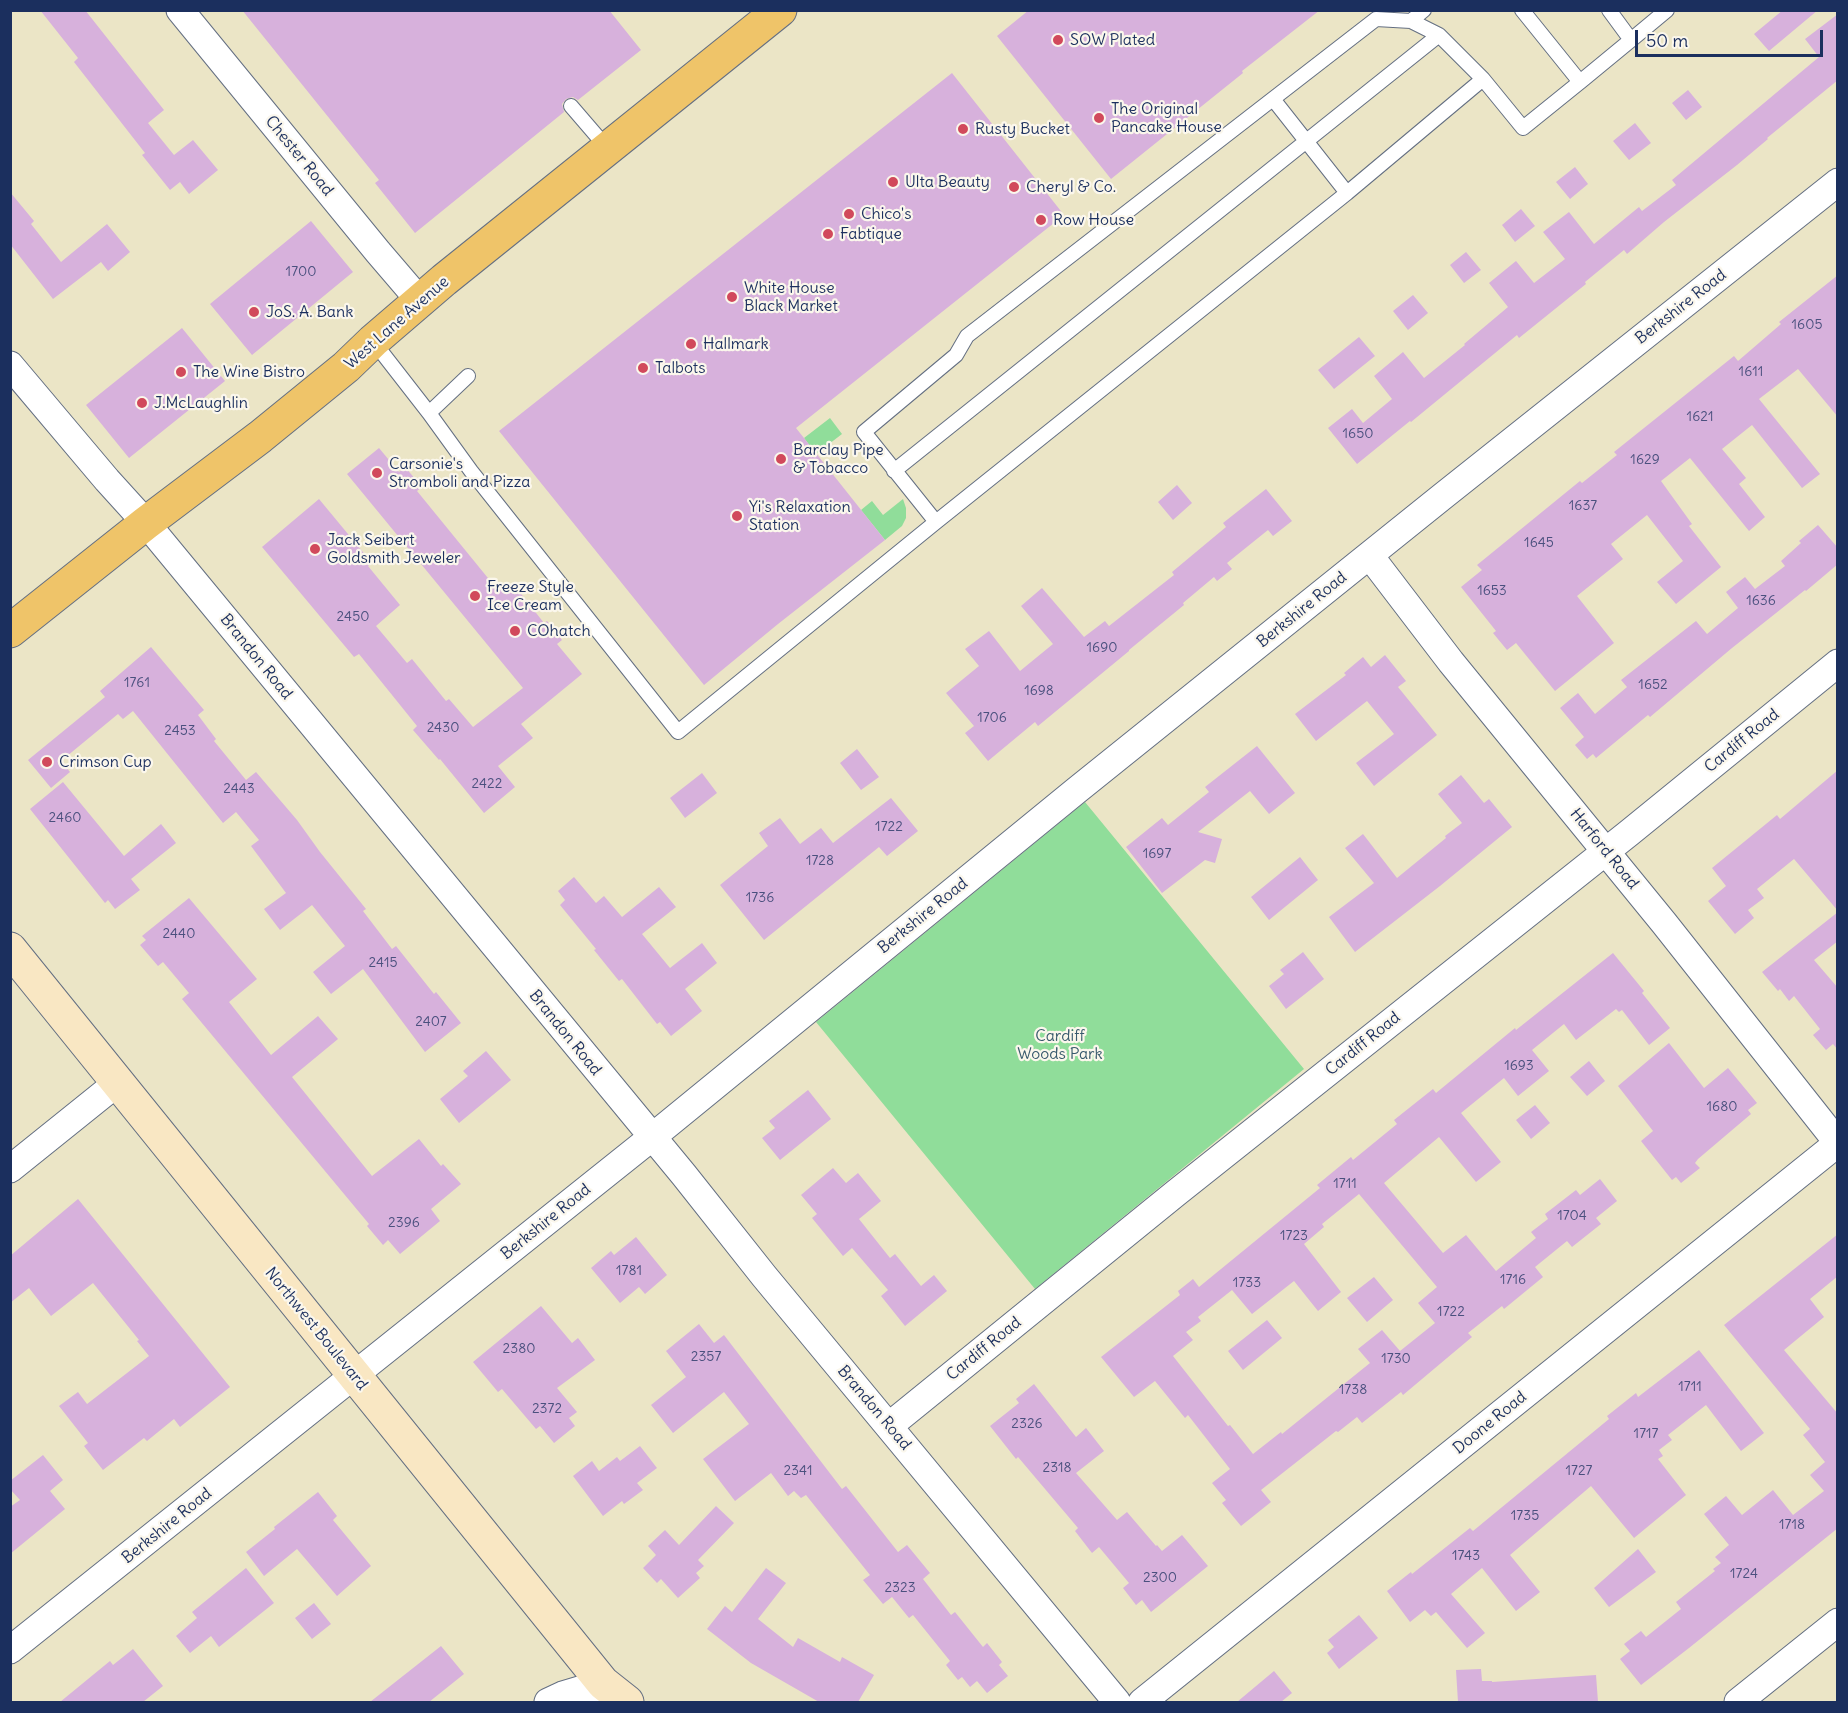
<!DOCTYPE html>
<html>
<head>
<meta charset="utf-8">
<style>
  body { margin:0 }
  #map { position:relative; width:1848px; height:1713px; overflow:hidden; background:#ebe5c6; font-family:Delius,sans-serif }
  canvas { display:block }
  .frame { position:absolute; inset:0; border:12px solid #1b2f5e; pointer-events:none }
  .scale { position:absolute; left:1635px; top:30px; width:188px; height:27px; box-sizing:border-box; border:3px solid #1b2f5e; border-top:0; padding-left:8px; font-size:18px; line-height:21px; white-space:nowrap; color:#1b2f5e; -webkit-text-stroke:4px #fbf7ec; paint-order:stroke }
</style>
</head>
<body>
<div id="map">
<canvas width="1848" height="1713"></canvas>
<div class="frame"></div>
<div class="scale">50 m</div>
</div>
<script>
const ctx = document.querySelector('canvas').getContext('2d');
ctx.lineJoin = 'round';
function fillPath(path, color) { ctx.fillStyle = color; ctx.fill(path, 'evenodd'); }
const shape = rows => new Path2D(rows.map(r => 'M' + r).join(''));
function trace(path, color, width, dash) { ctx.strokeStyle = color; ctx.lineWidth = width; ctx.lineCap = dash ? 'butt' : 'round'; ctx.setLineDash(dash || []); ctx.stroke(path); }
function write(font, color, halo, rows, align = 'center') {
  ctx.font = font + ' Delius,sans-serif'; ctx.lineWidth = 4.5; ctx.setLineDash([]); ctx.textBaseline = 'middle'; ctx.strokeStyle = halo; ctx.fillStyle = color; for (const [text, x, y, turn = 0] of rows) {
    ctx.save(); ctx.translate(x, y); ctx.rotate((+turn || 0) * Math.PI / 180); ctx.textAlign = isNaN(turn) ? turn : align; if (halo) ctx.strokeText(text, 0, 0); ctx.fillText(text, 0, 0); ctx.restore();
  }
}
fillPath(shape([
  [830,418,842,434,816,454,804,438],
  [903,499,906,508,906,518,902,526,885,540,861,510,872,501,883,515],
  [1085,802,1304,1069,1035,1289,816,1022]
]), '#90dd9a');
fillPath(shape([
  [40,10,85,10,164,110,148,123,174,155,193,140,218,170,189,194,180,182,170,190,142,155,145,153,74,62,78,58],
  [242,10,609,10,641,50,578,100,573,97,566,99,562,104,564,112,415,233,375,183,379,180],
  [1029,10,1320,10,1242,71,1243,73,1111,179,997,36],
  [1783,10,1818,10,1769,51,1754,34],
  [1838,14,1838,80,1767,138,1768,139,1737,165,1664,222,1627,254,1624,250,1585,282,1586,284,1519,338,1517,335,1411,422,1410,421,1357,464,1328,428,1352,409,1363,423,1392,399,1374,376,1403,352,1424,378,1465,345,1464,344,1508,307,1489,283,1516,261,1534,283,1565,259,1543,232,1569,212,1594,244,1639,207,1642,211,1676,185,1672,180,1819,57,1805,39],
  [952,73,1064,215,796,428,885,540,778,624,704,685,499,431],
  [1688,90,1702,107,1686,120,1672,103],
  [1635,123,1651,143,1629,160,1613,141],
  [1575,167,1588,184,1570,199,1556,182],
  [10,192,34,221,31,224,61,262,107,224,130,252,108,271,101,262,53,299,10,244],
  [1521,209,1535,226,1515,242,1502,225],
  [311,221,353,272,252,355,210,304],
  [1466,252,1481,270,1464,283,1450,265],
  [1838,275,1838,417,1798,369,1759,399,1820,474,1802,488,1752,425,1722,449,1746,478,1739,484,1765,517,1749,531,1690,458,1661,481,1692,524,1689,526,1721,567,1676,604,1657,582,1683,561,1647,515,1611,544,1623,559,1577,596,1614,643,1555,691,1516,643,1507,650,1493,633,1496,631,1461,587,1482,570,1477,565,1580,481,1582,483,1617,455,1614,452,1734,356,1738,361,1781,324,1779,322],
  [1413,295,1428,313,1408,330,1393,311],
  [182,328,225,381,129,458,86,405],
  [1359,337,1375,356,1334,389,1318,370],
  [379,448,399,472,405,467,422,487,417,491,492,583,518,590,544,623,547,621,562,640,557,644,582,674,521,724,533,738,498,766,515,787,484,813,440,759,439,760,413,730,417,726,359,654,354,657,262,547,319,499,372,563,368,566,400,605,376,626,407,663,412,659,446,701,449,699,473,727,523,688,347,474],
  [1177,485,1192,503,1173,520,1158,502],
  [1266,489,1292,521,1273,536,1268,530,1227,563,1232,569,1217,581,1214,577,1183,603,1184,605,1129,650,1129,651,1038,726,1035,722,988,761,965,733,974,726,946,693,979,666,965,649,989,631,1020,671,1053,644,1021,606,1042,588,1084,637,1105,621,1109,626,1174,575,1172,572,1226,527,1223,523],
  [1818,525,1838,548,1838,564,1806,591,1805,590,1732,648,1650,717,1648,715,1596,758,1593,754,1587,759,1575,745,1584,737,1560,708,1578,693,1595,714,1627,687,1621,680,1696,621,1707,634,1738,608,1726,592,1745,577,1755,589,1785,566,1781,561,1801,543,1799,541],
  [151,647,204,710,198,715,216,739,214,741,246,780,256,772,297,820,320,852,366,909,363,911,392,949,396,946,434,994,436,992,461,1023,425,1052,363,969,331,994,313,972,345,946,312,905,280,930,264,909,286,893,251,846,259,840,236,812,223,823,133,711,123,719,118,714,61,761,70,772,51,788,28,760,105,697,100,691],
  [1385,655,1406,681,1398,687,1437,735,1374,786,1356,763,1394,734,1367,701,1316,741,1295,714,1346,675,1344,673,1363,657,1371,667],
  [1257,746,1295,793,1269,814,1250,791,1198,832,1222,839,1215,863,1205,860,1162,893,1126,847,1162,818,1168,825,1209,792,1205,787],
  [857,749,879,777,861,790,840,763],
  [1838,770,1838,911,1794,859,1757,889,1764,898,1748,910,1754,918,1735,934,1708,901,1726,886,1712,868,1777,815,1780,819],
  [702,773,717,793,685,818,670,798],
  [1461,775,1484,803,1489,799,1512,827,1440,886,1355,952,1329,917,1374,883,1345,848,1363,834,1397,878,1446,838,1445,836,1462,823,1438,794],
  [63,782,124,856,161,824,176,843,131,879,140,890,115,909,108,900,105,903,30,809],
  [891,798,918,831,887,856,879,847,764,940,720,885,768,846,759,833,780,818,800,844,821,828,833,843],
  [1300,857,1318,880,1269,920,1251,897],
  [574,877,596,903,604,896,622,917,659,887,676,907,642,934,670,968,702,943,717,963,685,989,702,1011,671,1036,660,1022,657,1024,622,979,619,981,594,950,596,949,560,905,565,900,558,891],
  [189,898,257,979,229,1002,271,1055,318,1016,338,1039,292,1077,372,1176,419,1139,441,1166,443,1164,461,1184,431,1209,440,1221,400,1254,388,1240,383,1245,367,1226,369,1224,182,999,189,993,163,962,158,966,140,945,146,940,142,936],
  [1838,912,1838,941,1814,960,1838,988,1838,1050,1833,1044,1826,1050,1813,1035,1820,1029,1794,996,1789,1001,1780,989,1778,991,1762,972],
  [1303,952,1324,979,1286,1009,1269,986,1284,974,1280,970],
  [1613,953,1644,991,1642,993,1670,1028,1649,1045,1622,1010,1619,1012,1616,1009,1576,1040,1564,1024,1532,1050,1549,1071,1518,1096,1504,1078,1461,1113,1501,1162,1476,1182,1439,1137,1384,1183,1443,1253,1466,1235,1496,1271,1536,1238,1531,1232,1548,1219,1545,1214,1576,1190,1580,1195,1600,1179,1617,1201,1596,1218,1601,1224,1572,1247,1567,1241,1535,1267,1543,1277,1504,1309,1502,1306,1468,1333,1472,1337,1403,1395,1401,1392,1362,1423,1357,1417,1338,1432,1336,1431,1261,1490,1271,1502,1241,1526,1222,1503,1226,1500,1212,1483,1230,1469,1188,1415,1185,1418,1155,1381,1134,1397,1101,1357,1180,1295,1178,1291,1193,1279,1199,1287,1320,1188,1317,1185,1351,1157,1353,1160,1397,1124,1394,1120,1433,1089,1436,1093,1515,1028,1516,1030],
  [1359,1194,1437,1287,1418,1303,1435,1323,1400,1351,1382,1330,1358,1349,1370,1363,1282,1434,1281,1432,1253,1454,1230,1425,1228,1426,1173,1356,1193,1340,1186,1332,1201,1321,1198,1317,1232,1290,1252,1314,1294,1281,1318,1311,1341,1292,1304,1244,1324,1227,1322,1224],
  [1669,1043,1704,1088,1728,1068,1757,1103,1748,1110,1751,1114,1698,1159,1695,1163,1700,1168,1681,1183,1676,1177,1672,1180,1641,1141,1653,1131,1618,1086],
  [486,1051,511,1080,459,1123,440,1099,468,1076,463,1071],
  [1589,1061,1605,1081,1587,1096,1570,1077],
  [808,1090,831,1119,780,1160,762,1138,775,1128,769,1121],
  [1535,1105,1550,1123,1531,1139,1516,1120],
  [833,1168,846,1183,858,1173,881,1201,859,1219,890,1258,895,1254,921,1286,934,1275,947,1291,905,1326,881,1296,888,1290,852,1248,843,1256,812,1218,817,1214,801,1195],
  [78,1199,230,1387,180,1427,174,1419,147,1441,144,1438,103,1470,84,1446,88,1443,59,1406,78,1392,87,1404,149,1356,137,1341,139,1340,93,1283,51,1316,29,1288,10,1303,10,1256],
  [1838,1234,1838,1276,1810,1299,1824,1317,1784,1350,1838,1414,1838,1528,1689,1648,1641,1685,1620,1659,1630,1651,1624,1644,1641,1631,1646,1637,1681,1609,1676,1602,1715,1571,1713,1569,1721,1563,1715,1557,1729,1545,1704,1514,1726,1496,1742,1515,1773,1490,1793,1515,1824,1491,1810,1475,1825,1462,1803,1435,1810,1429,1724,1325],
  [636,1237,667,1275,645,1294,639,1287,620,1303,591,1268,611,1251,614,1255],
  [1374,1277,1393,1300,1367,1322,1347,1298],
  [541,1306,572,1343,578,1338,595,1360,557,1388,577,1412,569,1418,575,1426,554,1443,540,1426,536,1429,502,1389,498,1392,473,1362],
  [1267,1320,1282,1338,1243,1370,1228,1351],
  [699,1324,714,1343,724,1335,842,1489,846,1486,898,1552,907,1545,930,1573,923,1579,951,1615,955,1612,983,1647,987,1643,1002,1662,999,1665,1008,1676,987,1693,977,1681,970,1687,962,1677,958,1680,946,1665,950,1661,913,1615,909,1618,892,1597,883,1604,863,1580,870,1575,806,1495,801,1498,794,1491,788,1496,771,1473,735,1501,703,1459,749,1424,724,1392,673,1433,651,1405,686,1377,666,1351],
  [1699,1350,1764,1433,1741,1451,1706,1405,1668,1435,1672,1440,1659,1450,1663,1456,1658,1459,1686,1495,1634,1538,1591,1486,1510,1555,1540,1592,1516,1611,1482,1568,1451,1594,1485,1633,1467,1648,1436,1612,1431,1616,1425,1610,1410,1622,1387,1591,1411,1572,1412,1574,1470,1528,1473,1531,1609,1419,1607,1416,1636,1393,1638,1397],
  [1034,1384,1076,1437,1086,1428,1104,1451,1076,1473,1117,1520,1127,1512,1156,1546,1157,1545,1162,1551,1182,1535,1208,1566,1151,1612,1142,1600,1136,1605,1123,1588,1129,1583,1099,1547,1092,1553,1075,1531,1078,1528,1018,1457,1016,1459,990,1426,1019,1403,1016,1399],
  [640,1446,657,1468,637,1483,643,1490,624,1504,622,1501,603,1516,573,1476,592,1461,599,1471,617,1457,620,1461],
  [43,1455,63,1480,50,1491,65,1509,10,1554,10,1507,20,1500,10,1489,10,1481],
  [318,1492,337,1516,333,1520,371,1566,337,1596,297,1549,264,1576,246,1552,275,1529,274,1527],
  [716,1506,734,1523,698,1560,704,1566,696,1573,700,1578,678,1598,661,1579,657,1583,643,1568,656,1555,648,1546,665,1530,679,1545],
  [1638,1549,1656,1572,1609,1607,1594,1588],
  [246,1568,274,1603,219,1647,211,1636,190,1653,176,1636,197,1618,192,1612],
  [766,1568,786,1583,758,1619,793,1647,798,1638,840,1662,842,1657,874,1675,858,1702,819,1702,751,1663,707,1629,725,1606,732,1612],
  [314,1603,331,1624,312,1639,295,1618],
  [1359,1615,1378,1638,1339,1669,1327,1653,1334,1647,1328,1640],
  [441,1646,464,1674,429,1702,370,1702],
  [133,1649,163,1686,143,1702,60,1702,110,1661,113,1665],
  [1481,1669,1482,1681,1492,1681,1492,1682,1596,1675,1598,1702,1458,1702,1456,1670],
  [1274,1671,1292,1693,1281,1702,1237,1702]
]), '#d7b1dc');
const service = shape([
  [1411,21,1424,10],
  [1631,40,1667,10],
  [1483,79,1523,128,1580,82,1522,10],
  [1580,82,1631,40,1609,10],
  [571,106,608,149],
  [373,341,429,413,471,471,678,732,936,522,1347,193],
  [429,413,468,376],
  [894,471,1439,35],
  [936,522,864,432,956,355,967,336,1376,19,1411,21,1439,35,1483,79,1347,193,1273,99]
]);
const minor = shape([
  [180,10,378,252,420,301],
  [10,365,107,480,146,523,684,1175,764,1276,1117,1702],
  [1370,556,1451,662,1664,923,1838,1143],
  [10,1169,117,1083],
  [889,1426,1176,1193,1629,833,1838,663],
  [10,1650,651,1138,1077,790,1443,496,1838,182],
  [548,1702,563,1695,603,1683,599,1702],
  [1142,1702,1838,1143],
  [1738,1702,1838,1622]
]);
const secondary = shape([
  [10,949,603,1683,627,1702]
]);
const primary = shape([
  [10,631,146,523,260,437,346,367,373,341,444,280,780,10]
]);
trace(service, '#646f82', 16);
trace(minor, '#646f82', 29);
trace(secondary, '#646f82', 35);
trace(primary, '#646f82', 35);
trace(service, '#fff', 14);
trace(minor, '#fff', 27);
trace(secondary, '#f9e7c3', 33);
trace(primary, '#efc469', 33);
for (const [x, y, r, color] of [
  [1058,40,6,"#d1495b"],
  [1099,118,6,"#d1495b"],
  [963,129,6,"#d1495b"],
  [893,182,6,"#d1495b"],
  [1014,187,6,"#d1495b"],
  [849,214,6,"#d1495b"],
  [1041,220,6,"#d1495b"],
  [828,234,6,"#d1495b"],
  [732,297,6,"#d1495b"],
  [254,312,6,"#d1495b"],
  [691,344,6,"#d1495b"],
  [643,368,6,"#d1495b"],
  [181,372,6,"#d1495b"],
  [142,403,6,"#d1495b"],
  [781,459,6,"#d1495b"],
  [377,473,6,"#d1495b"],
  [737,516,6,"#d1495b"],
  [315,549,6,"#d1495b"],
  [475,596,6,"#d1495b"],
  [515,631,6,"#d1495b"],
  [47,762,6,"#d1495b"]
]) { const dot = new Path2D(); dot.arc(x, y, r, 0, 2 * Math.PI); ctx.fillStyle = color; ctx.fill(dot); trace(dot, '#fbf7ec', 2); }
write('14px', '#4a507e', null, [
  ["1700",301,272],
  ["1605",1807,325],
  ["1611",1751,372],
  ["1621",1700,417],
  ["1650",1358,434],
  ["1629",1645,460],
  ["1637",1583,506],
  ["1645",1539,543],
  ["1653",1492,591],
  ["1636",1761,601],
  ["2450",353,617],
  ["1690",1102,648],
  ["1761",137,683],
  ["1652",1653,685],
  ["1698",1039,691],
  ["1706",992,718],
  ["2430",443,728],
  ["2453",180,731],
  ["2422",487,784],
  ["2443",239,789],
  ["2460",65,818],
  ["1722",889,827],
  ["1697",1157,854],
  ["1728",820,861],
  ["1736",760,898],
  ["2440",179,934],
  ["2415",383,963],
  ["2407",431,1022],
  ["1693",1519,1066],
  ["1680",1722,1107],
  ["1711",1345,1184],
  ["1704",1572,1216],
  ["2396",404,1223],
  ["1723",1294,1236],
  ["1781",629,1271],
  ["1716",1513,1280],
  ["1733",1247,1283],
  ["1722",1451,1312],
  ["2380",519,1349],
  ["2357",706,1357],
  ["1730",1396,1359],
  ["1711",1690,1387],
  ["1738",1353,1390],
  ["2372",547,1409],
  ["2326",1027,1424],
  ["1717",1646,1434],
  ["2318",1057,1468],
  ["2341",798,1471],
  ["1727",1579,1471],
  ["1735",1525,1516],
  ["1718",1792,1525],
  ["1743",1466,1556],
  ["1724",1744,1574],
  ["2300",1160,1578],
  ["2323",900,1588]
]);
write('16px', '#1b2f5e', '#fbf7ec', [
  ["SOW Plated",1070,40],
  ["The Original",1111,109],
  ["Pancake House",1111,127],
  ["Rusty Bucket",975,129],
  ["Ulta Beauty",905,182],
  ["Cheryl & Co.",1026,187],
  ["Chico's",861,214],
  ["Row House",1053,220],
  ["Fabtique",840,234],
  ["White House",744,288],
  ["Black Market",744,306],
  ["JoS. A. Bank",266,312],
  ["Hallmark",703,344],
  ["Talbots",655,368],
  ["The Wine Bistro",193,372],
  ["J.McLaughlin",154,403],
  ["Barclay Pipe",793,450],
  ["& Tobacco",793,468],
  ["Carsonie's",389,464],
  ["Stromboli and Pizza",389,482],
  ["Yi's Relaxation",749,507],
  ["Station",749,525],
  ["Jack Seibert",327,540],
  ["Goldsmith Jeweler",327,558],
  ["Freeze Style",487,587],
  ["Ice Cream",487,605],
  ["COhatch",527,631],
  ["Crimson Cup",59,762]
], 'left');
write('16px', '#1b2f5e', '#fbf7ec', [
  ["Chester Road",299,156,51],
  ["Berkshire Road",1681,307,-38],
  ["West Lane Avenue",397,323,-41],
  ["Berkshire Road",1302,610,-39],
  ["Brandon Road",256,657,51],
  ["Cardiff Road",1742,741,-39],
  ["Harford Road",1604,849,51],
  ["Berkshire Road",923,916,-39],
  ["Brandon Road",565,1033,51],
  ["Cardiff Road",1363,1044,-39],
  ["Berkshire Road",546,1222,-39],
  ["Northwest Boulevard",316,1329,51],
  ["Cardiff Road",984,1349,-39],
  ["Brandon Road",874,1408,50],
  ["Doone Road",1490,1423,-39],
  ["Berkshire Road",167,1526,-39]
]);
write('16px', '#385a6d', '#fbf7ec', [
  ["Cardiff",1060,1036],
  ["Woods Park",1060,1054]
]);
</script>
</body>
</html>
